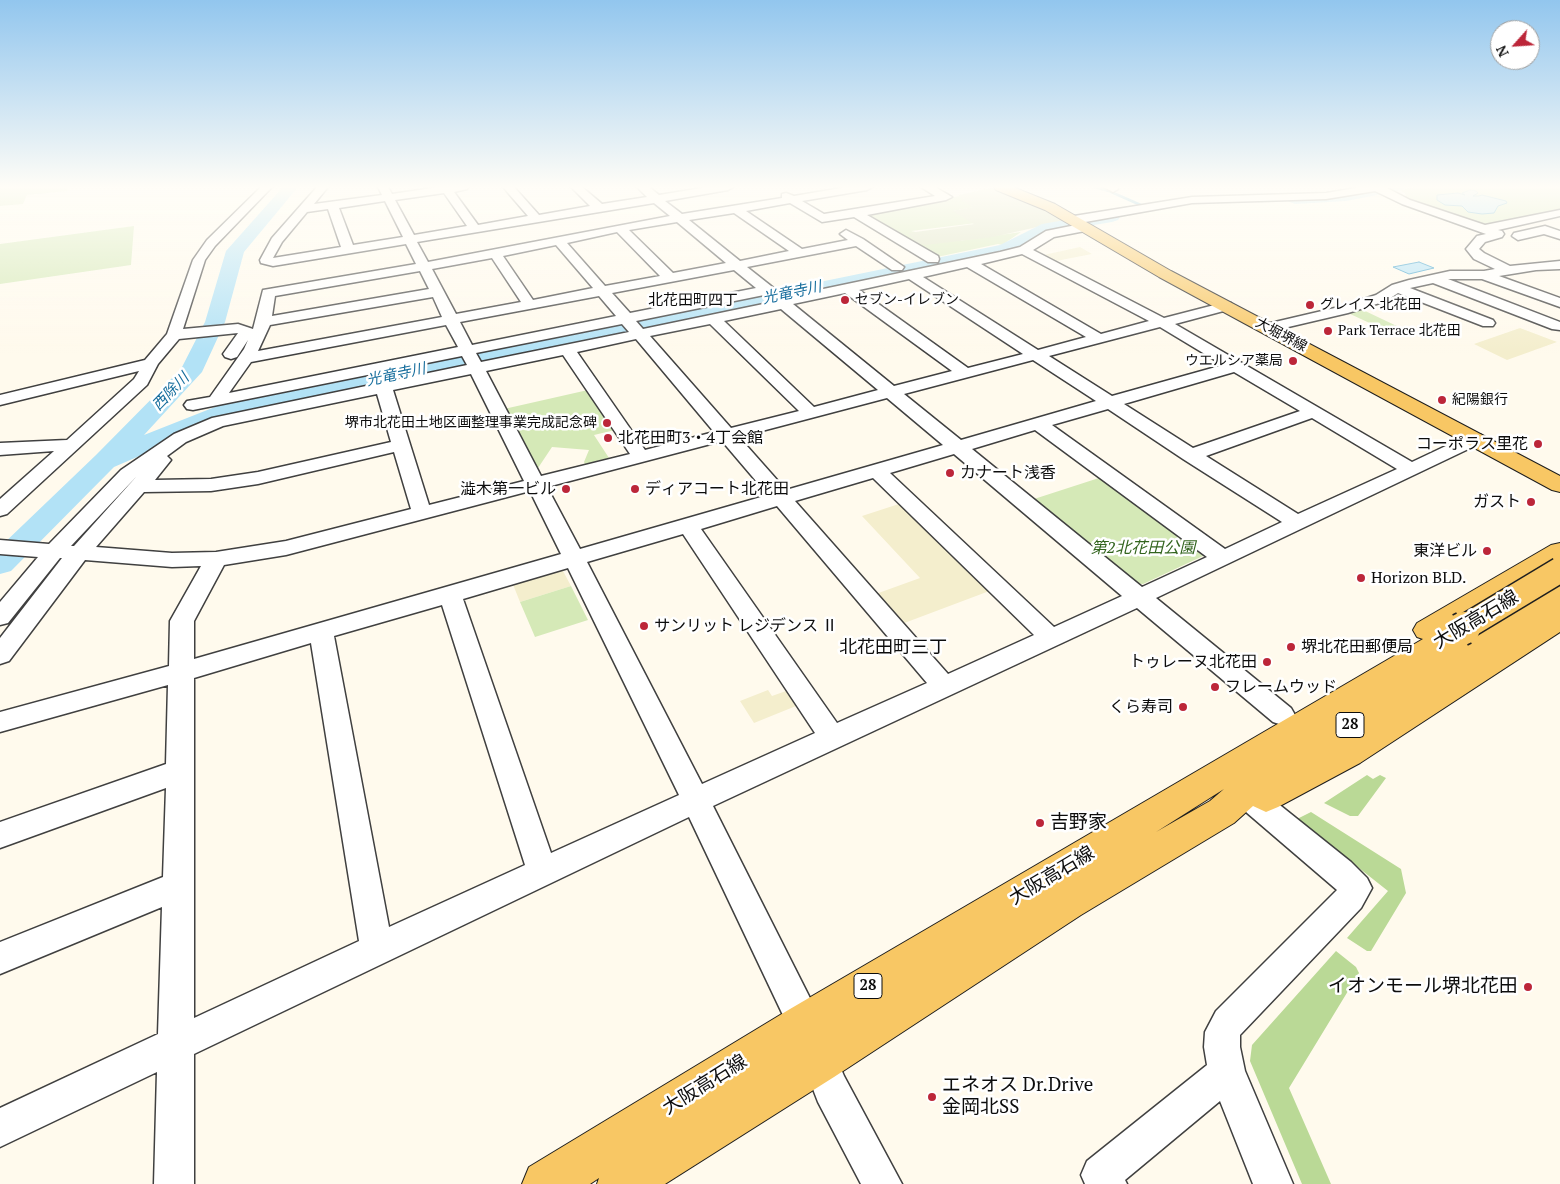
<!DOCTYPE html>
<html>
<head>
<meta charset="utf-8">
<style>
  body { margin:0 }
  #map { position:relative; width:1560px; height:1184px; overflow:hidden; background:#fffaed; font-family:"PT Serif",serif }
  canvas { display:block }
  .north { position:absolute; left:1490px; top:20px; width:50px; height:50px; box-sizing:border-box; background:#fff; border:1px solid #9e9e9e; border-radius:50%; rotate:244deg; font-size:14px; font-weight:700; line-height:20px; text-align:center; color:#0d0d0d }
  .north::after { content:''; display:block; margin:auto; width:18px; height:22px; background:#bc2639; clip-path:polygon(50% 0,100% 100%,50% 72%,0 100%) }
</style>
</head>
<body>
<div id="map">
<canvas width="1560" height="1184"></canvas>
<div class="north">N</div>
</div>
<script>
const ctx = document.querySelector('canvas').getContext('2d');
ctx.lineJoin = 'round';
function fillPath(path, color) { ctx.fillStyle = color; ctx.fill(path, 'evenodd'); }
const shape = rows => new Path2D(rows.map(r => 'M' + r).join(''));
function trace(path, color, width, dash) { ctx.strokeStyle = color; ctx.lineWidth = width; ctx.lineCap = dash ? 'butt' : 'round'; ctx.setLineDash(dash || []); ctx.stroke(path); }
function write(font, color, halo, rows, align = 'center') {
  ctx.font = font + ' "PT Serif","Noto Sans JP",serif'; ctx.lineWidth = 5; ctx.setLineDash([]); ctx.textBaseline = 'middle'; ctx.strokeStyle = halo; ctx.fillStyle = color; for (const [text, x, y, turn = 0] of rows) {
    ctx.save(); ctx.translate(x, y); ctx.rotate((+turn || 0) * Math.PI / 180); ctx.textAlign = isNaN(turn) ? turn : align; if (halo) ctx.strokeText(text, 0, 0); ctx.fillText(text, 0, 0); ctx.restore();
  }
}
fillPath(shape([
  [1080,247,1092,254,1051,262,1039,256],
  [1520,328,1557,342,1507,360,1474,344],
  [902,503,992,590,899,625,873,595,920,578,862,516],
  [557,568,563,571,571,586,520,602,512,582],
  [768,690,772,696,786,691,796,706,754,723,740,701]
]), '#f4eecd');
fillPath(shape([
  [0,187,69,187,67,191,27,195,23,204,0,206],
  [1417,187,1560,187,1560,211,1483,228,1407,200,1405,193,1400,190],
  [960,196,974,207,953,211,976,223,911,231,958,241,1021,232,1002,245,998,244,937,257,863,213],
  [134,226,131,265,0,284,0,244],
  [1361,309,1403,329,1389,332,1348,313],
  [588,390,615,430,594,435,609,458,585,464,584,462,589,450,552,447,536,471,504,409],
  [1102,477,1202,551,1203,556,1143,584,1133,583,1031,500],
  [571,586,588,620,535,637,520,602]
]), '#d5e9b7');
fillPath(shape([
  [1367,775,1373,779,1380,775,1386,778,1358,816,1350,816,1324,803],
  [1311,812,1401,869,1406,893,1371,951,1367,951,1347,938,1388,891,1297,819],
  [1336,951,1356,967,1359,973,1289,1088,1331,1184,1302,1184,1250,1061,1252,1045]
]), '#bad996');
fillPath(shape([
  [991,188,1030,202,1064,221,993,237,926,245,917,243,908,233,974,224,952,211,973,207,961,200,964,199,958,195]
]), '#d8e0be');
const water = shape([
  [1470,190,1476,191,1478,193,1473,196,1479,196,1482,195,1506,201,1507,203,1498,206,1494,213,1482,214,1468,212,1462,206,1445,205,1437,200,1437,195,1458,193,1465,195,1462,193,1470,190],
  [1419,262,1434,268,1409,274,1393,267,1419,262]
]);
fillPath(water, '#b2e2f6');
trace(water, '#399ecc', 1);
trace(shape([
  [1094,187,1109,191,1143,206]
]), '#399ecc', 2.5);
fillPath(shape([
  [283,187,298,187,244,252,225,322,202,372,144,435,220,405,1000,245,1042,224,1112,212,1118,214,1120,217,1118,220,1112,222,1047,233,1005,254,227,418,114,467,11,571,0,574,0,547,96,455,181,369,205,322,226,251,283,187],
  [1371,187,1405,187,1403,190,1398,191,1346,201,1295,204,1290,202,1287,199,1290,196,1295,194,1346,191,1371,187]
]), '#b2e2f6');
const minor = shape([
  [261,187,272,187,215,246,205,260,183,329,238,324,253,329,263,290,416,264,406,244,273,266,261,263,260,260,272,238,317,187,328,187,314,204,382,195,378,187,388,187,392,194,439,187,468,187,467,189,454,192,478,225,528,216,503,187,514,187,539,215,590,206,571,187,582,187,602,204,647,197,637,187,649,187,659,195,708,187,733,187,728,190,665,201,682,214,782,198,782,194,786,193,794,196,847,187,872,187,867,190,802,201,824,214,935,196,921,187,935,187,952,197,946,200,867,215,938,256,939,259,938,262,928,262,854,217,822,222,790,203,746,211,802,249,848,240,840,234,846,230,863,239,904,267,902,270,892,270,856,246,747,267,785,297,1000,252,1020,247,1046,231,1086,223,1092,227,1090,230,1054,237,1033,250,1164,318,1226,302,1231,303,1233,306,1231,309,1175,324,1412,462,1469,435,1475,434,1481,435,1484,439,1481,443,1156,598,1291,708,1295,715,1291,722,1282,725,1273,722,1137,608,713,806,817,1012,844,1076,902,1184,861,1184,818,1102,791,1032,689,817,194,1054,194,1184,154,1184,157,1072,0,1147,0,1108,158,1034,162,907,0,974,0,942,163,877,166,788,0,848,0,822,166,764,168,685,0,732,0,712,169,666,170,621,201,566,172,567,85,560,9,661,0,664,0,638,62,558,60,558,8,623,0,625,0,602,38,557,0,554,0,540,49,544,121,470,174,434,212,418,467,365,462,356,193,410,187,409,184,405,187,401,210,397,244,349,248,340,237,357,231,359,225,357,223,354,238,333,179,339,158,364,147,385,7,514,0,516,0,499,54,451,0,455,0,443,67,440,134,379,139,371,0,405,0,395,145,360,167,334,193,260,207,240,261,187],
  [444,193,467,226,414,235,395,200,444,193],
  [385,201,403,237,353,245,339,208,385,201],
  [654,203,670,216,428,262,417,242,654,203],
  [328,209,341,247,273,258,282,242,307,212,328,209],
  [734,213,789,251,740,261,689,220,734,213],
  [677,222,726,263,673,273,629,230,677,222],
  [617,232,660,276,605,286,567,243,617,232],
  [556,245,593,288,533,300,503,256,556,245],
  [1022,254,1149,321,1101,334,981,264,1022,254],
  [492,258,521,302,456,314,432,269,492,258],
  [967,267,1086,337,1038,350,923,277,967,267],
  [734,270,756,288,630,313,612,293,734,270],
  [420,271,429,289,272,316,275,296,420,271],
  [909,279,1023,354,968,368,859,290,909,279],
  [845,293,952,371,894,386,793,304,845,293],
  [764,295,773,302,643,329,636,321,764,295],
  [599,296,616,316,472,345,460,322,599,296],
  [433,297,442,317,258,351,270,325,433,297],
  [781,309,878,390,814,407,724,321,781,309],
  [622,324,629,332,481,362,476,353,622,324],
  [710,324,799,411,731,428,650,336,710,324],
  [446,325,458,347,229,393,251,362,446,325],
  [1160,327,1223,365,1112,396,1049,356,1160,327],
  [636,339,714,432,645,450,577,352,636,339],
  [563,355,630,454,541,476,486,371,563,355],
  [1033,360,1096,401,961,440,904,394,1033,360],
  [1234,372,1300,411,1193,448,1124,404,1234,372],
  [471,374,524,481,429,505,393,390,471,374],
  [377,394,391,442,258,472,211,479,155,480,171,460,167,456,186,442,223,426,377,394],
  [887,398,943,445,786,490,739,437,887,398],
  [1108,409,1183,459,1282,522,1225,549,1052,425,1108,409],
  [1312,418,1397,469,1298,514,1206,456,1312,418],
  [1035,430,1207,557,1142,587,972,449,1035,430],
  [722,441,768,495,580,549,547,487,722,441],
  [394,452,411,509,286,541,216,552,172,553,96,547,144,492,211,491,258,484,394,452],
  [954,454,1122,596,1054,627,890,473,954,454],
  [136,477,74,546,71,546,135,478,136,477],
  [873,478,1034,635,948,674,795,501,873,478],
  [530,491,561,554,194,659,194,621,224,565,286,555,530,491],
  [777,506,927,683,837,723,701,529,777,506],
  [683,534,815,733,702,784,587,562,683,534],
  [568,568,679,795,551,853,463,599,568,568],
  [442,605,525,865,389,927,334,636,442,605],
  [311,643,359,941,194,1018,194,678,311,643],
  [1104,187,1117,187,1118,189,1113,192,1104,187],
  [1362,187,1388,187,1387,188,1410,200,1485,225,1560,210,1560,216,1498,230,1502,231,1504,234,1502,237,1485,242,1479,249,1484,253,1510,266,1560,261,1560,269,1536,270,1499,276,1560,298,1560,307,1482,279,1448,279,1560,322,1560,330,1552,329,1433,283,1410,288,1493,320,1495,323,1493,326,1483,326,1398,293,1386,301,1348,313,1267,332,1262,331,1260,328,1262,325,1339,307,1376,295,1392,285,1409,280,1450,271,1484,271,1495,269,1474,259,1466,249,1477,236,1486,234,1402,204,1375,191,1326,199,1192,203,1074,224,1068,220,1074,216,1192,197,1326,193,1362,187],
  [1545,226,1560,231,1560,239,1544,234,1518,240,1512,236,1514,233,1545,226],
  [1256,791,1266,794,1351,862,1367,878,1372,888,1361,908,1240,1035,1240,1047,1245,1071,1293,1184,1253,1184,1220,1101,1125,1180,1127,1184,1085,1184,1081,1175,1087,1161,1207,1065,1204,1047,1205,1032,1216,1011,1337,890,1246,812,1242,803,1246,794,1256,791]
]);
const major = shape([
  [994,187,1013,187,1055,204,1171,271,1560,476,1560,492,1552,490,1159,277,1045,210,996,190,994,187],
  [1560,543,1560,562,1464,621,1470,623,1474,630,1471,637,1550,588,1560,586,1560,632,1360,763,1278,807,1266,812,1253,806,1234,823,1081,915,834,1077,665,1184,597,1184,599,1178,590,1184,522,1184,529,1167,790,1009,1423,639,1417,637,1413,630,1417,623,1551,545,1560,543],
  [1224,789,1210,801,1156,832,1224,789]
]);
trace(minor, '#404040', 3);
trace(major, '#1e1e1e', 2);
fillPath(minor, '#fff');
fillPath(major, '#f8c764');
const majorBridgeFar1 = shape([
  [1462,629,1560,570]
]);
const majorBridge = shape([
  [1460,630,1464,628]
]);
trace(majorBridgeFar1, '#1e1e1e', 28, []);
trace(majorBridge, '#1e1e1e', 35, []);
trace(majorBridgeFar1, '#f8c764', 25);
trace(majorBridge, '#f8c764', 32);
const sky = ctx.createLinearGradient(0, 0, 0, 353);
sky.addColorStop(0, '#92c6ee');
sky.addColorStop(0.53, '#fffdf7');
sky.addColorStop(1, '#fffdf700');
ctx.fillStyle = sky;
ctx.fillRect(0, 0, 1560, 353);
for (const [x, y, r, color] of [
  [845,300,5,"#bc2639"],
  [1310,305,5,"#bc2639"],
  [1328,331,5,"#bc2639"],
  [1293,361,5,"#bc2639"],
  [1442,400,5,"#bc2639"],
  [607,423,5,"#bc2639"],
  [608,438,5,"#bc2639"],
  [1538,444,5,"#bc2639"],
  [950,473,5,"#bc2639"],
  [566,489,5,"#bc2639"],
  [635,489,5,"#bc2639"],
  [1531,502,5,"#bc2639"],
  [1487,551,5,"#bc2639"],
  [1361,578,5,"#bc2639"],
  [644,626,5,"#bc2639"],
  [1291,647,5,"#bc2639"],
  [1267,662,5,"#bc2639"],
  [1215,687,5,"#bc2639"],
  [1183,707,5,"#bc2639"],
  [1040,823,5,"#bc2639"],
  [1528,987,5,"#bc2639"],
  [932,1097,5,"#bc2639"]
]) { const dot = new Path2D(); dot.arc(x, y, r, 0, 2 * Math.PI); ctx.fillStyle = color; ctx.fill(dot); trace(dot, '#fff', 2); }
write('14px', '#0d0d0d', '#fff', [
  ["セブン-イレブン",855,300],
  ["グレイス 北花田",1320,305],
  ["Park Terrace 北花田",1338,331],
  ["ウエルシア薬局",1283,361,"right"],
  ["紀陽銀行",1452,400],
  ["堺市北花田土地区画整理事業完成記念碑",597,423,"right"]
], 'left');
write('14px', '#0d0d0d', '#fff', [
  ["大堀堺線",1281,335,28]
]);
write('italic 15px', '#176e9d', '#fff', [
  ["光竜寺川",792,293,-12],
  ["光竜寺川",396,375,-12],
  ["西除川",171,392,-46]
]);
write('15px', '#0d0d0d', '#fff', [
  ["北花田町四丁",693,301]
]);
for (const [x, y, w] of [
  [1350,725,28],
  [868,986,28]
]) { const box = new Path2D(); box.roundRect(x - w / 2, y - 12.5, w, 25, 4); ctx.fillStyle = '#fff'; ctx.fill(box); trace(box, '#0d0d0d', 1); }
write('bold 15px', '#0d0d0d', null, [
  ["28",1350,725],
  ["28",868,986]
]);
write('16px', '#0d0d0d', '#fff', [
  ["北花田町3・4丁会館",618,438],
  ["コーポラス里花",1528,444,"right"],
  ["カナート浅香",960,473],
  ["澁木第一ビル",556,489,"right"],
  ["ディアコート北花田",645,489],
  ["ガスト",1521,502,"right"],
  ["東洋ビル",1477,551,"right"],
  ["Horizon BLD.",1371,578],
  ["サンリット レジデンス Ⅱ",654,626],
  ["堺北花田郵便局",1301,647],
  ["トゥレーヌ北花田",1257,662,"right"],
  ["フレームウッド",1225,687],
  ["くら寿司",1173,707,"right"]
], 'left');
write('italic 16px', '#32641e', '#fff', [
  ["第2北花田公園",1143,548]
]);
write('18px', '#0d0d0d', '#fff', [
  ["北花田町三丁",893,648]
]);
write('19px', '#0d0d0d', '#fff', [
  ["大阪高石線",1476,620,-31],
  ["大阪高石線",1052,876,-31],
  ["大阪高石線",705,1085,-32]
]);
write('19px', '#0d0d0d', '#fff', [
  ["吉野家",1050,823],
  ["イオンモール堺北花田",1518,987,"right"],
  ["エネオス Dr.Drive",942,1086],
  ["金岡北SS",942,1108]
], 'left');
</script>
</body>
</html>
